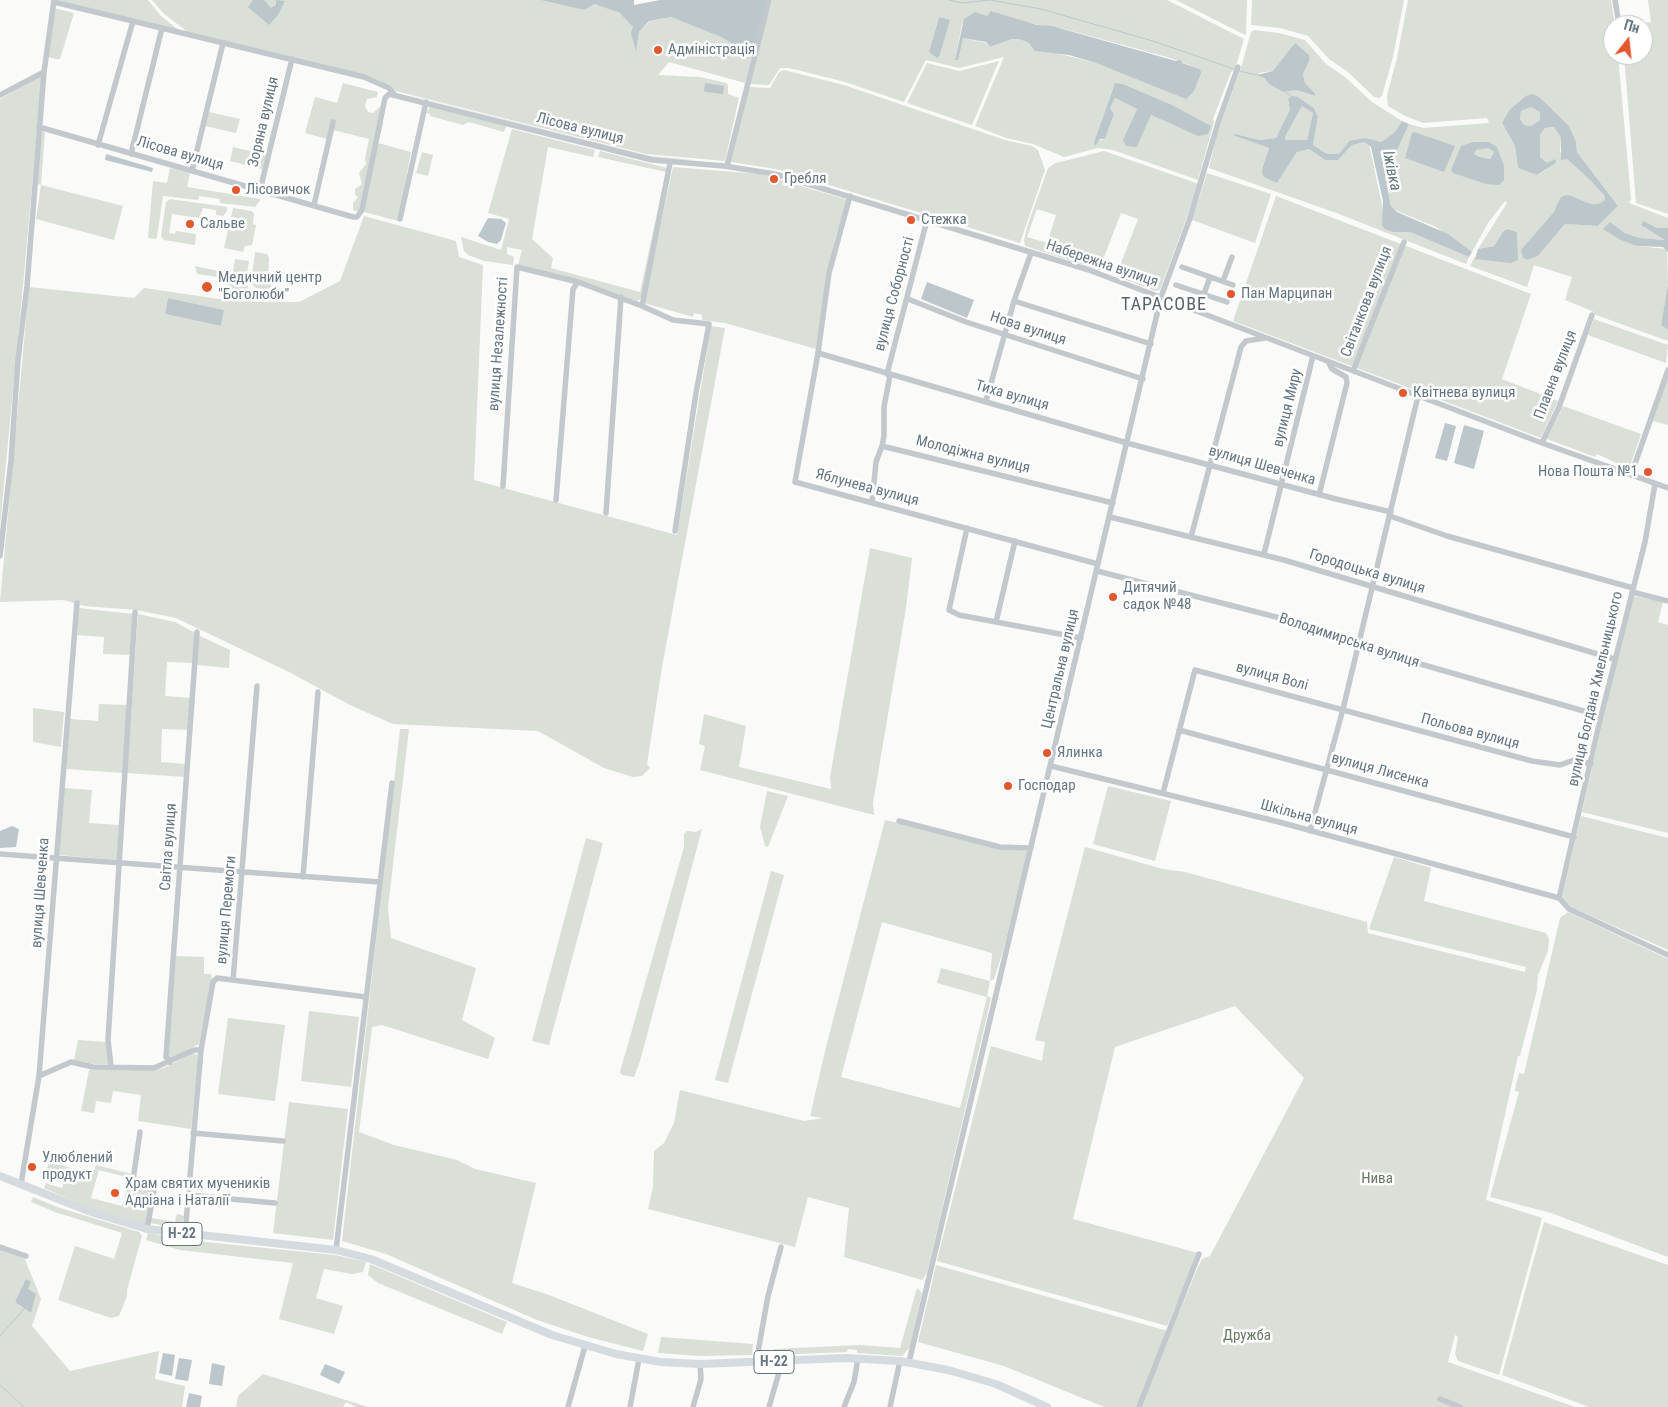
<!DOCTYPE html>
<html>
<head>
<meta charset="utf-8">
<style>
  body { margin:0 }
  #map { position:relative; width:1668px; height:1407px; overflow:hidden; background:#fafaf8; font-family:"Roboto Condensed",sans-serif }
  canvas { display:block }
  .north { position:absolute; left:1603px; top:15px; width:50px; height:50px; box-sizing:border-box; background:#fff; border:1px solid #c1c8cd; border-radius:50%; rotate:16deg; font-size:14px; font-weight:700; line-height:20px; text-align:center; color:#657683 }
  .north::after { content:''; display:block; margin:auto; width:18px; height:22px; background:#e4572e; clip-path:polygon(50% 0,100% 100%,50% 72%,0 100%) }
</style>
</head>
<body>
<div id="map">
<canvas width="1668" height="1407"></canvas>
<div class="north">Пн</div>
</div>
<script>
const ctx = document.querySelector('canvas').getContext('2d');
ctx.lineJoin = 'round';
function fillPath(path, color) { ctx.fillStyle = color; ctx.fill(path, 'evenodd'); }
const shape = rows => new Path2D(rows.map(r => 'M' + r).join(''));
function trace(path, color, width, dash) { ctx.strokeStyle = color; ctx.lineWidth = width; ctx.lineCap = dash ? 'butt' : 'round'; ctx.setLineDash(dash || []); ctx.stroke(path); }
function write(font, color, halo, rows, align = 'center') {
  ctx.font = font + ' "Roboto Condensed",sans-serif'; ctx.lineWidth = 5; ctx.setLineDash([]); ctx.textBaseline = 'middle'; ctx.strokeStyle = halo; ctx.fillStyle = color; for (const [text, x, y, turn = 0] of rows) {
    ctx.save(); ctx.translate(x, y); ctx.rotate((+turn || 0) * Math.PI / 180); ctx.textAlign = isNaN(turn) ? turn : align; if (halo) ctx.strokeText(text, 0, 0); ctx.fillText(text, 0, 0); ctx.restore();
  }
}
fillPath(shape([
  [56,0,148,0,161,16,180,31],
  [152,0,540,0,584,10,595,4,605,6,626,16,633,27,636,51,639,32,650,21,671,17,721,37,738,47,767,0,745,83,669,62,658,75,700,77,726,83,728,85,728,94,739,98,725,161,646,154,396,91,378,80,364,75,189,33,163,13],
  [772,0,1167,0,1244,39,1235,70,1231,72,1213,119,1214,122,1198,180,1113,150,1098,148,1064,157,1033,144,1006,138,975,126,1004,57,959,68,926,60,904,102,845,82,789,68,780,68,769,85,749,84],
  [983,16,1064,29,1167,57,1200,69,1197,82,1133,77,1096,63,1052,52,1019,39,1012,39,990,47,986,43,963,38,955,60,962,24],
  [939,17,937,57,929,52],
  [1115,83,1123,84,1170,104,1182,129,1151,115,1137,147,1124,140,1137,109,1115,98,1110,108,1114,114,1105,139,1094,142],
  [1176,0,1247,0,1246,35,1243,34],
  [1252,0,1404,0,1393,57,1382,96,1379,98,1374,97,1348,72,1329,59,1308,36,1280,28,1251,25],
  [1408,0,1611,0,1615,25,1613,25,1613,55,1618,55,1631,199,1629,203,1668,218,1668,228,1657,228,1643,222,1644,227,1666,240,1640,238,1625,233,1610,222,1637,246,1667,249,1668,284,1661,325,1668,330,1668,341,1596,315,1592,311,1565,300,1572,277,1534,265,1527,287,1470,266,1475,256,1475,259,1516,247,1517,232,1507,229,1503,230,1494,246,1478,249,1507,203,1505,201,1488,223,1472,252,1436,227,1392,209,1385,177,1409,124,1423,128,1489,123,1487,118,1423,123,1405,116,1388,106,1387,95,1397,58],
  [1520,101,1569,126,1576,140,1577,152,1618,206,1598,226,1565,224,1538,256,1527,260,1523,258,1522,250,1553,213,1555,208,1572,196,1591,204,1598,204,1605,200,1604,195,1590,180,1560,152,1561,138,1554,127,1545,128,1540,135,1540,157,1547,163,1556,163,1538,175,1518,168,1515,146,1502,123,1510,109],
  [1461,146,1497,147,1504,165,1504,180],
  [1648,0,1668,0,1668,214,1636,203,1624,55,1643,55,1643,25,1634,25,1651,22],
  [54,8,74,13,60,59,56,59,48,57],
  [1254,30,1279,33,1305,40,1326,64,1345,77,1372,102,1402,121,1394,133,1381,142,1349,141,1339,154,1327,154,1313,145,1318,117,1314,108,1298,97,1288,102,1291,110,1276,138,1260,140,1235,134,1232,135,1269,148,1263,166,1277,183,1297,152,1309,149,1325,160,1338,160,1352,145,1365,142,1369,144,1383,210,1393,232,1410,232,1469,257,1466,264,1339,214,1209,168,1217,134,1241,68,1251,32],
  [1309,55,1310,59,1303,74,1305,83,1315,93,1314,96,1296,90,1283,92,1269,84,1259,73,1273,71],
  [999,61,972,125,907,103,927,63,959,71],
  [784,70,844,85,1005,140,1032,146,1038,150,1045,170,1020,243,776,169,730,162,749,87,770,88,779,72],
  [42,75,23,286,0,526,0,99],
  [343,83,378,92,377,97,367,99,365,106,368,112,373,113,382,105,383,124,378,143,411,152,398,221,364,212,365,209,360,212,353,210,353,203,358,197,355,195,355,189,362,184,359,173,366,164,365,158,369,139,333,130,327,139,305,133,315,97,337,103],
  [400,93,650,156,694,160,655,159],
  [1302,106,1313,113,1307,140,1286,140,1285,137],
  [430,107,506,126,506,127,504,132,469,122,463,125,430,116,430,114,426,113],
  [1531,107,1541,112,1540,120,1531,126,1524,125,1520,119,1521,111],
  [209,112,240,119,236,133,205,126],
  [512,129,595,150,593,157,548,147,532,239,553,258,551,268,640,292,666,172,598,157,600,151,667,168,642,298,637,301,578,280,518,265,522,250,507,247,507,254,514,257,513,265,484,261,468,255,464,251,461,237,501,250,509,219,488,213],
  [42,131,45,132,41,185,123,206,114,240,36,219,41,185,36,184],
  [233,147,266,155,262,169,230,161],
  [1488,147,1494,152,1490,159,1480,157,1474,154,1475,150],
  [1104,151,1199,184,1160,290,1155,291,1116,276,1138,219,1121,213,1099,270,1025,246,1024,241,1027,227,1048,168,1056,163],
  [1037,209,1056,215,1047,243,1027,237],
  [422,152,433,155,428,176,416,173],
  [673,167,760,174,845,199,847,201,835,239,816,349,725,323,702,320,702,315,694,313,693,317,644,303],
  [170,168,190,173,187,187,261,199,255,207,220,203,220,199,199,196,198,200,163,196,157,237,156,239,148,238,153,181,167,183],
  [1207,173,1271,194,1255,243,1192,220],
  [1276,196,1531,294,1502,379,1558,401,1541,438,1233,321],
  [170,199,227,207,227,211,223,216,216,215,216,210,203,208,199,218,172,214,169,233,175,234,176,231,196,234,195,245,164,240,161,236,166,202],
  [233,208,252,211,254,214,253,224,256,225,252,245,245,246,243,252,224,248],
  [364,216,456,241,459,257,483,265,474,480,677,535,711,326,725,328,662,667,647,764,650,768,642,776,633,777,604,768,538,731,393,724,350,705,289,672,176,618,136,610,84,606,64,600,0,602,29,287,134,298,144,288,233,301,299,302,340,281],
  [168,298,224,310,221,326,165,314],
  [255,252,267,254,269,258,268,278,272,287,267,290,257,289,251,283],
  [235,259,249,261,246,281,248,288,254,292,253,298,227,294,228,284,231,284],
  [195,266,223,272,224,269,230,270,229,276,225,278,197,274],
  [1594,319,1668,345,1666,363,1588,335],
  [1668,376,1668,425,1653,421],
  [1563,406,1641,434,1629,469,1597,454,1595,457,1547,439],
  [870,548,912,558,906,608,873,803,874,815,700,770,705,746,699,744,704,714,746,726,739,767,831,789,830,777],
  [1633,596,1663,602,1658,622,1668,625,1668,833,1582,812,1616,662],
  [79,608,133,614,131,655,103,654,104,637,77,635],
  [138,614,175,622,195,633,193,663,167,662,165,696,191,698,188,730,162,729,161,762,186,764,185,777,127,773],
  [198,635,230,650,229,668,197,665],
  [99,704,127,705,123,773,66,769,70,719,98,721],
  [33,708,64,712,61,747,33,742],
  [400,729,409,729,388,907,391,938,476,968,462,1020,495,1038,488,1059,382,1025,372,1027,359,1132,394,1145,457,1160,475,1169,536,1183,512,1283,549,1295,648,1334,643,1351,588,1337,537,1320,386,1254,342,1241],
  [1108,786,1171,801,1155,861,1093,844],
  [64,788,92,790,89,823,119,825,117,860,59,855],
  [767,791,788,796,768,847,765,846,760,827],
  [1581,816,1668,838,1668,950,1571,907,1562,898],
  [885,820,1028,851,1003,951,994,979,990,981,987,996,991,998,927,1273,922,1280,844,1257,849,1208,808,1197,795,1247,648,1209,653,1187,654,1151,664,1143,674,1123,680,1090,804,1121,823,1118,810,1116,826,1047],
  [882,922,992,953,990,981,941,968,937,983,987,997,960,1108,841,1077],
  [702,829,640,1061,634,1077,622,1075,620,1072,684,847,684,834,687,831,696,832],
  [586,838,603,843,549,1045,532,1041],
  [1085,847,1163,869,1185,872,1367,922,1368,933,1525,972,1526,967,1369,929,1394,857,1431,868,1424,901,1546,933,1549,939,1548,951,1538,975,1537,990,1520,1056,1518,1056,1486,1200,1542,1218,1499,1375,1458,1361,1455,1354,1458,1337,1455,1335,1448,1362,1575,1407,1104,1407,1004,1366,918,1342,936,1265,1171,1332,1198,1267,1202,1259,1210,1256,1304,1078,1235,1006,1115,1047,1073,1219,1198,1253,1167,1326,937,1261,991,1046,1042,1061,1045,1042,1035,1040],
  [771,871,784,875,728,1083,715,1080],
  [1568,912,1668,959,1668,1257,1551,1213,1490,1197,1519,1092,1515,1091,1516,1084,1519,1073,1524,1074,1560,918],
  [176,956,204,957,204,974,211,974,212,980,199,1044,171,1060,168,1057],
  [309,1011,359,1017,351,1087,301,1081],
  [228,1018,285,1025,275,1101,218,1094],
  [78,1040,106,1042,109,1064,93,1064,74,1060],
  [193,1053,198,1055,191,1129,138,1121,141,1095,113,1091,111,1103,96,1101,94,1113,81,1111,89,1070,154,1070,164,1068],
  [289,1102,348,1109,333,1240,273,1233],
  [49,1162,93,1174,96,1165,132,1174,131,1180,134,1184,151,1190,146,1225,92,1209,44,1188,46,1183,62,1188,66,1176,47,1169],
  [99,1170,130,1178,122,1206,91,1198],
  [33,1197,57,1207,139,1232,142,1236,127,1290,127,1296,119,1316,111,1318,58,1300,75,1246,114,1259,122,1233,55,1212,31,1202],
  [177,1214,184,1216,182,1224,177,1228,150,1223,151,1218,175,1222],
  [1544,1222,1668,1265,1668,1407,1589,1407,1502,1375],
  [148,1233,186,1240,335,1255,366,1262,363,1272,352,1274,324,1269,316,1298,343,1306,334,1334,279,1319,293,1263,180,1250,146,1240],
  [0,1249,24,1257,41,1299,32,1326,70,1371,159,1351,155,1379,185,1386,182,1407,0,1407],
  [31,1282,28,1289,31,1313,15,1302],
  [370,1264,507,1322,502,1334,378,1283,368,1275],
  [917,1288,922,1293,910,1347,902,1356,857,1353,857,1350,848,1349,847,1352,774,1355,772,1351,775,1349,860,1345,900,1348],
  [661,1337,753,1344,752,1355,700,1356,658,1353],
  [263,1374,368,1407,356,1407,346,1402,343,1407,236,1407,238,1396]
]), '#dadfd7');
fillPath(shape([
  [253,0,264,0,271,8,276,5,276,0,285,1,278,15,269,25,248,7],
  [540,0,634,0,634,5,660,0,767,0,753,52,738,47,721,37,671,17,649,21,639,32,636,52,631,33,633,27,620,13,595,4,584,10],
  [991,11,1037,25,1052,26,1176,61,1181,60,1182,63,1200,69,1201,73,1194,91,1186,99,1096,63,1069,55,1035,51,1029,43,1019,39,1012,39,990,47,986,42,963,38,958,60,955,60,964,19,975,12,987,16],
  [939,17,950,20,939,57,937,58,929,52],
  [1295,43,1309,55,1310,59,1303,74,1305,83,1315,93,1315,96,1296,90,1283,92,1269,84,1264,78,1257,75,1273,71],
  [705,83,724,86,723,94,706,92,704,91],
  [1115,83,1123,84,1170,104,1211,126,1208,134,1198,136,1151,115,1137,147,1126,146,1123,140,1137,109,1115,98,1110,108,1114,114,1105,139,1100,139,1095,146,1094,142],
  [1532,94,1539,97,1569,126,1576,141,1577,152,1618,206,1598,226,1565,224,1538,256,1527,260,1523,258,1521,250,1553,213,1561,197,1566,195,1572,196,1591,204,1598,204,1605,200,1604,195,1590,180,1567,159,1561,160,1561,138,1554,127,1545,128,1540,135,1540,157,1547,163,1555,159,1556,163,1537,175,1518,168,1515,146,1502,123,1510,109,1526,96],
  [1531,107,1540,112,1540,120,1531,126,1524,125,1520,119,1521,111],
  [1292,96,1298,97,1314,108,1318,117,1313,145,1327,154,1339,154,1349,141,1365,138,1381,142,1394,133,1402,121,1409,124,1385,177,1391,206,1397,212,1448,234,1472,252,1469,257,1410,232,1393,232,1385,229,1382,225,1383,201,1371,147,1365,142,1352,145,1338,160,1325,160,1309,149,1297,152,1277,183,1264,177,1262,173,1263,166,1269,148,1232,135,1235,134,1260,140,1276,138,1290,110,1288,99],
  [1302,106,1313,113,1307,140,1286,140,1285,137],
  [1414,132,1455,146,1444,172,1405,158,1412,133],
  [1473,142,1489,142,1497,147,1504,165,1504,180,1499,185,1486,184,1453,173,1451,170,1461,146],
  [1488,148,1494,152,1490,159,1480,157,1474,154,1476,150],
  [106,154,153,168,152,172,105,160],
  [488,218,501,219,506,223,501,240,497,244,488,242,478,236],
  [1643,221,1657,228,1668,228,1668,252,1663,247,1637,246,1621,240,1603,229,1610,222,1625,233,1640,238,1665,240,1641,225],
  [1507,229,1517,232,1518,260,1511,263,1475,259,1478,249,1494,246,1503,231],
  [927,282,974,300,967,318,921,299],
  [1668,284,1668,330,1661,325],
  [168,298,224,310,221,326,165,314],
  [1445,423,1456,426,1447,461,1435,458],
  [1464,425,1484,431,1474,469,1454,463],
  [12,826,19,829,16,847,0,848,0,831],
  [26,1279,31,1282,28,1289,36,1294,31,1313,15,1302],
  [163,1353,175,1355,172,1376,159,1373],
  [179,1358,192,1360,188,1381,175,1379],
  [212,1363,225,1366,222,1386,209,1384],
  [325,1364,345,1372,339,1384,320,1375],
  [189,1393,202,1396,200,1407,186,1407]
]), '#bbc7cb');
trace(shape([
  [949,0,962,3,989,0],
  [990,0,1041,9,1153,41,1234,69],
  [1239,71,1257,75],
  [1284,91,1291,96],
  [0,1336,25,1308],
  [0,1385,24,1407]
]), '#bbc7cb', 1);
trace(shape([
  [1615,0,1619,24],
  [54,2,364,77,389,88,394,94],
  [0,95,44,72],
  [39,127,353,217,357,217,362,210,385,98,389,94,652,160,724,166,775,174,1089,270,1542,443,1668,488],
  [98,145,133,21],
  [131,154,162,28],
  [670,163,642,306,673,320,709,324,696,393,675,531],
  [727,166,769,0],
  [192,171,223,43],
  [260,190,292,59],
  [850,196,829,273,818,353,795,482,1098,564],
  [314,205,333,122],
  [400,219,426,102],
  [1182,267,1233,285],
  [1223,281,1232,257],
  [1176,285,1227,302],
  [908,299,966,322,1143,379],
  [1014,301,1151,344],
  [1198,311,1210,277],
  [818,353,1127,443,1336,499,1391,512],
  [1353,371,1404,242],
  [887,374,927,220],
  [986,401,1014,301,1031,253],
  [1542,443,1559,407,1592,315],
  [882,446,884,436,884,407,890,375],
  [1631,475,1668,370],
  [503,486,517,267,578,282,642,306],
  [1319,495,1347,383,1346,377,1332,369,1328,361],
  [556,500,573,289,578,282],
  [872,502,876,462,882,446,1113,503],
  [606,513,621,297],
  [1390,516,1447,536,1633,588],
  [1110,517,1284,560,1614,659],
  [967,528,949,610,959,615,1081,638],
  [1191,537,1241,347,1246,341,1265,338],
  [1264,554,1313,356],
  [0,556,11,461,18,360,27,286,44,72,54,0],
  [1097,571,1280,618,1355,640,1358,646,1601,716],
  [1632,592,1668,601],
  [996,622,1015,541],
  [1179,730,1574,837],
  [1051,766,1279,822,1559,898],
  [1163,793,1195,670,1532,761,1560,765,1574,760,1591,764],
  [899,821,1000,847,1031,848],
  [1310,831,1343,709,1418,396],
  [0,854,380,882],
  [303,877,318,692],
  [1559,898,1601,716,1645,542,1655,484],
  [1559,898,1569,909,1668,955],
  [233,980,257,686],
  [170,1062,166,1057,197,632],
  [111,1066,108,1040,135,612],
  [39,1076,71,1062,93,1067,154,1068,194,1050,201,1050],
  [140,1132,133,1180,154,1191,147,1229],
  [193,1133,283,1141],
  [21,1184,39,1076,77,603],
  [188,1195,275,1203],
  [185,1234,201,1050,213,982,217,978,366,997],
  [0,1247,26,1256],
  [336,1250,392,783],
  [909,1362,1161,297,1190,218,1218,123,1238,67],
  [756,1363,768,1296,781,1247],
  [1440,1399,1460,1407],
  [568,1407,585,1346],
  [630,1407,639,1359],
  [693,1407,701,1379,700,1364],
  [769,1407,782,1362],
  [844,1407,854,1382,858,1358],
  [890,1407,900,1361],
  [1139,1407,1199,1254]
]), '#c3c8cc', 5.5);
trace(shape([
  [0,1176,91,1212,147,1229,336,1250,371,1259,552,1335,616,1354,661,1362,700,1364,846,1358,900,1361,948,1370,996,1384,1047,1407]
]), '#d6dbdf', 8);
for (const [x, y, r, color] of [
  [658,50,5,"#e4572e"],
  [774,179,5,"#e4572e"],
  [236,190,5,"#e4572e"],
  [911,220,5,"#e4572e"],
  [190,224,5,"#e4572e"],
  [207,287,6,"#e4572e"],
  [1231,294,5,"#e4572e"],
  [1403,393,5,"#e4572e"],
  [1648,472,5,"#e4572e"],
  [1113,597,5,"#e4572e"],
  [1047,753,5,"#e4572e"],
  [1008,786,5,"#e4572e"],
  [32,1167,5,"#e4572e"],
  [115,1193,5,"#e4572e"]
]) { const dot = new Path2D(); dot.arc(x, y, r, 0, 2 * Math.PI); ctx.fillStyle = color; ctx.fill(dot); trace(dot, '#fff', 2); }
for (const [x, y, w] of [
  [182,1234,40],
  [774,1362,40]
]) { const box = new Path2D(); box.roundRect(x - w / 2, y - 11.5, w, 23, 4); ctx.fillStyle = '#fff'; ctx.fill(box); trace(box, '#657683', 1); }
write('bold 14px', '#657683', null, [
  ["Н-22",182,1234],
  ["Н-22",774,1362]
]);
write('15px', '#657683', '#fff', [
  ["Адміністрація",668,50],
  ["Гребля",784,179],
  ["Лісовичок",246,190],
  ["Стежка",921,220],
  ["Сальве",200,224],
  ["Медичний центр",218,278],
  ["\"Боголюби\"",218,295],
  ["Пан Марципан",1241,294],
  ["Квітнева вулиця",1413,393],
  ["Нова Пошта №1",1638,472,"right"],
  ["Дитячий",1123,588],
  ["садок №48",1123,605],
  ["Ялинка",1057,753],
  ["Господар",1018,786],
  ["Улюблений",42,1158],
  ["продукт",42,1175],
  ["Храм святих мучеників",125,1184],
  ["Адріана і Наталії",125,1201]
], 'left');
write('15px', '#657683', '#fff', [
  ["Зоряна вулиця",264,122,-77],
  ["Лісова вулиця",580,129,14],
  ["Лісова вулиця",180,154,16],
  ["Набережна вулиця",1102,264,19],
  ["вулиця Соборності",895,294,-75],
  ["Світанкова вулиця",1367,302,-69],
  ["Нова вулиця",1028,329,18],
  ["вулиця Незалежності",499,344,-86],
  ["Плавна вулиця",1556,375,-69],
  ["Тиха вулиця",1012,396,16],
  ["вулиця Миру",1288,408,-76],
  ["Молодіжна вулиця",973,455,14],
  ["вулиця Шевченка",1262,466,16],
  ["Яблунева вулиця",867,488,15],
  ["Городоцька вулиця",1367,572,17],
  ["Володимирська вулиця",1349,641,18],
  ["Центральна вулиця",1061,669,-77],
  ["вулиця Волі",1272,677,15],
  ["вулиця Богдана Хмельницького",1596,689,-77],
  ["Польова вулиця",1470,732,15],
  ["вулиця Лисенка",1380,771,15],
  ["Шкільна вулиця",1309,818,15],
  ["Світла вулиця",169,847,-86],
  ["вулиця Шевченка",41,893,-86],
  ["вулиця Перемоги",227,910,-85]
]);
write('15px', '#687a64', '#fff', [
  ["Нива",1377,1179],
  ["Дружба",1247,1336]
]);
write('italic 16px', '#60757c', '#fff', [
  ["Іжівка",1391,171,78]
]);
ctx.letterSpacing = '1px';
write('18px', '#57646e', '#fff', [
  ["ТАРАСОВЕ",1164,305]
]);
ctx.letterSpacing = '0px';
</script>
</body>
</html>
